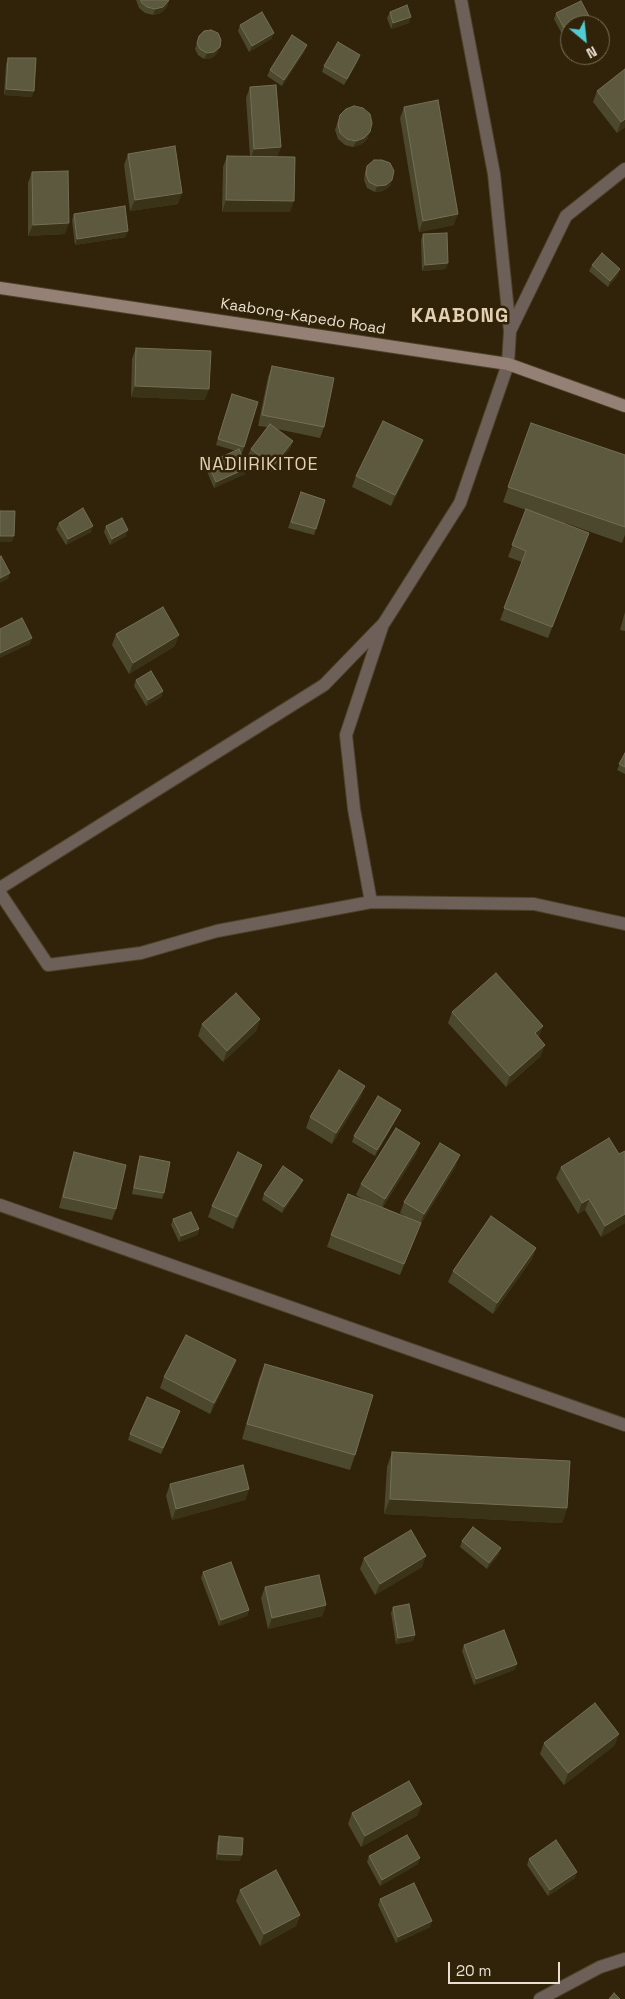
<!DOCTYPE html>
<html>
<head>
<meta charset="utf-8">
<style>
  body { margin:0 }
  #map { position:relative; width:625px; height:1999px; overflow:hidden; background:#312309; font-family:"Space Grotesk",sans-serif }
  canvas { display:block }
  .north { position:absolute; left:560px; top:15px; width:50px; height:50px; box-sizing:border-box; background:#312309; border:1px solid #7b6f59; border-radius:50%; rotate:152deg; font-size:14px; font-weight:700; line-height:20px; text-align:center; color:#e9e0d1 }
  .north::after { content:''; display:block; margin:auto; width:18px; height:22px; background:#51ccd4; clip-path:polygon(50% 0,100% 100%,50% 72%,0 100%) }
  .scale { position:absolute; left:448px; top:1962px; width:112px; height:22px; box-sizing:border-box; border:2px solid #e9e0d1; border-top:0; padding-left:6px; font-size:15px; line-height:18px; white-space:nowrap; color:#e9e0d1; -webkit-text-stroke:4px #312309; paint-order:stroke }
</style>
</head>
<body>
<div id="map">
<canvas width="625" height="1999"></canvas>
<div class="north">N</div>
<div class="scale">20 m</div>
</div>
<script>
const ctx = document.querySelector('canvas').getContext('2d');
ctx.lineJoin = 'round';
const shape = rows => new Path2D(rows.map(r => 'M' + r).join(''));
function trace(path, color, width, dash) { ctx.strokeStyle = color; ctx.lineWidth = width; ctx.lineCap = dash ? 'butt' : 'round'; ctx.setLineDash(dash || []); ctx.stroke(path); }
function fillPath(path, color) { ctx.fillStyle = color; ctx.fill(path, 'evenodd'); }
function write(font, color, halo, rows, align = 'center') {
  ctx.font = font + ' "Space Grotesk",sans-serif'; ctx.lineWidth = 5; ctx.setLineDash([]); ctx.textBaseline = 'middle'; ctx.strokeStyle = halo; ctx.fillStyle = color; for (const [text, x, y, turn = 0] of rows) {
    ctx.save(); ctx.translate(x, y); ctx.rotate((+turn || 0) * Math.PI / 180); ctx.textAlign = isNaN(turn) ? turn : align; if (halo) ctx.strokeText(text, 0, 0); ctx.fillText(text, 0, 0); ctx.restore();
  }
}
const street = shape([
  [510,331,566,216,625,169],
  [0,888,324,685,384,623,460,503,508,364,510,331,494,174,461,0],
  [0,893,48,965,141,953,217,931,371,902,534,904,625,924],
  [371,902,354,809,346,735,382,627],
  [0,1205,625,1425],
  [540,1999,600,1967,625,1959]
]);
const secondary = shape([
  [0,288,508,364,625,406]
]);
trace(street, '#4e4129', 14);
trace(secondary, '#4e4129', 14);
trace(street, '#6c6058', 12);
trace(secondary, '#948074', 12);
fillPath(shape([
  [136,0,169,0,167,7,161,13,153,15,145,13,139,8],
  [390,12,409,23,391,29,387,18],
  [556,13,587,22,562,34,554,19],
  [240,25,274,33,271,39,249,52,238,31],
  [199,36,220,47,217,53,212,58,204,59,198,55,195,49],
  [305,51,282,86,267,76,270,70],
  [360,55,358,61,344,85,322,72,324,66],
  [8,58,32,97,4,95,6,64],
  [625,69,625,127,617,133,593,102,597,91],
  [250,87,281,147,277,156,290,212,222,212,223,167,227,156,250,156,246,98],
  [404,107,454,225,419,232,400,118],
  [340,115,368,138,362,144,353,147,345,145,338,139,335,130],
  [128,154,178,204,130,211,124,165],
  [367,166,390,186,383,191,375,192,367,188,364,180,365,172],
  [32,172,65,234,28,236,28,183],
  [74,214,126,237,75,245,72,220],
  [423,234,446,269,422,271,421,240],
  [592,265,618,275,608,287,589,271],
  [136,348,205,400,131,397,132,359],
  [272,366,324,427,320,438,277,429,291,447,271,472,248,455,251,449,267,427,258,426,268,377],
  [232,394,244,447,242,453,240,452,245,474,214,488,206,469,208,463,236,451,216,445],
  [531,423,625,455,625,535,622,543,565,523,585,544,548,638,500,620,522,562,508,557,526,510,503,502],
  [419,451,391,506,352,487,356,476],
  [301,492,325,500,314,535,288,528],
  [59,523,91,532,66,545,56,529],
  [106,526,126,536,110,545,104,532],
  [625,612,625,631,620,630],
  [116,634,175,646,129,674,112,645],
  [136,680,163,691,161,697,146,706,134,686],
  [625,753,625,774,617,770],
  [452,1012,539,1037,538,1038,541,1056,506,1087,448,1023],
  [260,1019,256,1031,223,1062,198,1036,202,1024],
  [361,1097,332,1144,306,1128,310,1117],
  [401,1110,398,1116,375,1156,352,1142,354,1136],
  [420,1143,416,1154,383,1207,406,1217,400,1213,404,1202,456,1166,420,1225,400,1275,327,1247,331,1235,364,1200,356,1195,361,1184],
  [625,1151,625,1223,601,1237,585,1210,578,1214,556,1178,561,1167,619,1154],
  [74,1152,116,1209,112,1220,59,1208,70,1164],
  [140,1156,164,1193,162,1199,132,1194,138,1162],
  [258,1176,233,1229,208,1217,212,1206],
  [300,1186,282,1213,262,1200,264,1194],
  [173,1219,199,1229,197,1235,179,1242,171,1225],
  [536,1248,532,1259,493,1314,448,1282,453,1271],
  [265,1364,355,1455,350,1470,242,1439,259,1379],
  [232,1371,210,1414,160,1388,164,1377],
  [178,1417,161,1454,128,1440,130,1434],
  [392,1452,567,1508,562,1523,384,1514,387,1467],
  [170,1484,249,1489,245,1500,172,1520,166,1496],
  [462,1541,499,1554,487,1569,460,1547],
  [364,1558,422,1567,375,1595,360,1569],
  [203,1572,249,1610,247,1616,219,1626,201,1578],
  [265,1587,326,1605,322,1616,268,1629,261,1598],
  [393,1607,415,1635,413,1641,396,1644,391,1613],
  [464,1645,517,1664,514,1670,474,1685,462,1651],
  [544,1743,615,1745,564,1785,540,1754],
  [352,1813,418,1815,361,1847,348,1824],
  [219,1836,240,1861,216,1860,217,1843],
  [369,1856,418,1864,380,1886,367,1862],
  [529,1859,575,1878,548,1896,527,1865],
  [240,1890,300,1915,296,1926,260,1946,236,1901],
  [380,1899,430,1927,396,1943,378,1905]
]), '#4c482d');
fillPath(shape([
  [169,1,167,7,161,13,153,15,155,9],
  [589,16,587,22,581,25,571,25],
  [411,17,409,23,391,29,393,23],
  [570,26,570,30,562,34,564,28],
  [274,33,271,39,249,52,252,46],
  [307,45,305,51,282,86,284,80],
  [220,47,217,53,212,58,204,59,207,53],
  [360,55,358,61,344,85,347,79],
  [6,89,34,91,32,97,4,95],
  [625,119,625,127,617,133,621,122],
  [370,132,368,138,362,144,353,147,356,141],
  [281,147,277,158,250,160,254,149],
  [392,180,390,186,383,191,375,192,377,186],
  [182,193,178,204,130,211,135,200],
  [226,200,294,201,290,212,222,212],
  [458,214,454,225,419,232,423,221],
  [69,223,65,234,28,236,33,225],
  [128,231,126,237,75,245,77,239],
  [448,263,446,269,422,271,425,265],
  [620,269,618,275,608,287,610,281],
  [135,386,209,389,205,400,131,397],
  [423,440,419,451,391,506,395,495],
  [293,441,291,447,271,472,273,466],
  [247,468,245,474,214,488,216,482],
  [93,526,91,532,66,545,68,539],
  [128,530,126,536,110,545,112,539],
  [0,536,14,536,12,542,0,542],
  [10,573,8,579,0,583,0,578],
  [179,635,175,646,129,674,133,663],
  [32,638,30,644,0,658,0,653],
  [163,691,161,697,146,706,148,700],
  [260,1019,256,1031,223,1062,227,1051],
  [543,1026,539,1037,531,1044,535,1033],
  [545,1045,541,1056,506,1087,510,1076],
  [365,1086,361,1097,332,1144,336,1133],
  [401,1110,398,1116,375,1156,377,1150],
  [420,1143,416,1154,381,1210,385,1199],
  [460,1155,456,1166,420,1225,400,1275,424,1214],
  [262,1165,258,1176,233,1229,237,1217],
  [303,1180,300,1186,282,1213,284,1207],
  [589,1199,585,1210,578,1214,582,1203],
  [625,1214,625,1223,601,1237,605,1226],
  [199,1229,197,1235,179,1242,181,1236],
  [536,1248,532,1259,493,1314,497,1303],
  [236,1360,232,1371,210,1414,214,1403],
  [249,1489,245,1500,172,1520,176,1509],
  [390,1499,567,1508,562,1523,384,1514],
  [501,1548,499,1554,487,1569,489,1563],
  [426,1556,422,1567,375,1595,380,1584],
  [326,1605,322,1616,268,1629,272,1618],
  [249,1610,247,1616,219,1626,221,1620],
  [415,1635,413,1641,396,1644,398,1638],
  [517,1664,514,1670,474,1685,476,1679],
  [619,1734,615,1745,564,1785,568,1773],
  [422,1804,418,1815,361,1847,365,1836],
  [218,1854,242,1855,240,1861,216,1860],
  [420,1858,418,1864,380,1886,382,1880],
  [577,1872,575,1878,548,1896,550,1890],
  [300,1915,296,1926,260,1946,264,1934],
  [432,1921,430,1927,396,1943,398,1937]
]), '#3a3317');
const building = shape([
  [141,0,169,0,163,7,155,9,147,7,141,2,141,0],
  [581,1,589,16,564,28,556,13,581,1],
  [407,5,411,17,393,23,390,12,407,5],
  [262,12,274,33,252,46,240,25,262,12],
  [211,30,218,33,221,40,220,47,214,52,207,53,200,49,197,43,199,36,204,31,211,30],
  [292,35,307,45,284,80,270,70,292,35],
  [338,42,360,55,347,79,324,66,338,42],
  [8,58,36,58,34,91,6,89,8,58],
  [625,69,625,119,621,122,597,91,625,69],
  [276,85,281,147,254,149,250,87,276,85],
  [438,100,458,214,423,221,404,107,438,100],
  [354,106,363,108,370,114,372,123,370,132,364,138,356,141,347,139,340,133,338,124,340,115,346,109,354,106],
  [175,146,182,193,135,200,128,154,175,146],
  [227,156,295,157,294,201,226,200,227,156],
  [374,160,382,160,390,163,394,171,392,180,386,185,377,186,369,182,366,174,367,166,374,160],
  [68,171,69,223,33,225,32,172,68,171],
  [125,206,128,231,77,239,74,214,125,206],
  [447,233,448,263,425,265,423,234,447,233],
  [602,253,620,269,610,281,592,265,602,253],
  [136,348,211,351,209,389,135,386,136,348],
  [272,366,334,378,324,427,262,415,272,366],
  [232,394,258,402,244,447,218,439,232,394],
  [383,421,423,440,395,495,356,476,383,421],
  [531,423,625,455,625,527,508,487,531,423],
  [270,424,293,441,273,466,251,449,270,424],
  [239,449,247,468,216,482,208,463,239,449],
  [301,492,325,500,316,529,291,522,301,492],
  [83,508,93,526,68,539,59,523,83,508],
  [526,509,589,533,552,627,504,608,526,551,512,545,526,509],
  [0,511,15,511,14,536,0,536,0,511],
  [122,518,128,530,112,539,106,526,122,518],
  [1,556,10,573,0,578,0,557,1,556],
  [163,607,179,635,133,663,116,634,163,607],
  [22,618,32,638,0,653,0,629,22,618],
  [151,671,163,691,148,700,136,680,151,671],
  [625,753,625,767,619,764,625,753],
  [496,973,543,1026,535,1033,545,1045,510,1076,452,1012,496,973],
  [236,993,260,1019,227,1051,202,1024,236,993],
  [339,1070,365,1086,336,1133,310,1117,339,1070],
  [378,1096,401,1110,377,1150,354,1136,378,1096],
  [396,1128,420,1143,385,1199,361,1184,396,1128],
  [609,1138,619,1154,625,1151,625,1214,605,1226,589,1199,582,1203,561,1167,609,1138],
  [440,1143,460,1155,424,1214,404,1202,440,1143],
  [74,1152,126,1165,116,1209,63,1197,74,1152],
  [238,1152,262,1165,237,1217,212,1206,238,1152],
  [140,1156,170,1162,164,1193,134,1188,140,1156],
  [283,1166,303,1180,284,1207,264,1194,283,1166],
  [348,1194,421,1223,404,1264,331,1235,348,1194],
  [191,1212,199,1229,181,1236,173,1219,191,1212],
  [491,1216,536,1248,497,1303,453,1271,491,1216],
  [186,1335,236,1360,214,1403,164,1377,186,1335],
  [265,1364,373,1395,355,1455,247,1424,265,1364],
  [147,1397,180,1411,163,1448,130,1434,147,1397],
  [392,1452,570,1461,567,1508,390,1499,392,1452],
  [243,1465,249,1489,176,1509,170,1484,243,1465],
  [473,1527,501,1548,489,1563,462,1541,473,1527],
  [411,1530,426,1556,380,1584,364,1558,411,1530],
  [231,1562,249,1610,221,1620,203,1572,231,1562],
  [319,1575,326,1605,272,1618,265,1587,319,1575],
  [409,1604,415,1635,398,1638,393,1607,409,1604],
  [504,1630,517,1664,476,1679,464,1645,504,1630],
  [595,1703,619,1734,568,1773,544,1743,595,1703],
  [409,1781,422,1804,365,1836,352,1813,409,1781],
  [407,1835,420,1858,382,1880,369,1856,407,1835],
  [219,1836,243,1838,242,1855,218,1854,219,1836],
  [556,1840,577,1872,550,1890,529,1859,556,1840],
  [276,1870,300,1915,264,1934,240,1890,276,1870],
  [414,1883,432,1921,398,1937,380,1899,414,1883],
  [614,1993,620,1999,609,1999,614,1993]
]);
fillPath(building, '#5d593f');
trace(building, '#736e56', 1);
write('15px', '#e9e0d1', '#312309', [
  ["Kaabong-Kapedo Road",303,317,9]
]);
ctx.letterSpacing = '1px';
write('18px', '#e3d0b2', '#312309', [
  ["NADIIRIKITOE",259,465]
]);
ctx.letterSpacing = '0px';
ctx.letterSpacing = '1px';
write('bold 20px', '#e3d0b2', '#312309', [
  ["KAABONG",460,317]
]);
ctx.letterSpacing = '0px';
</script>
</body>
</html>
